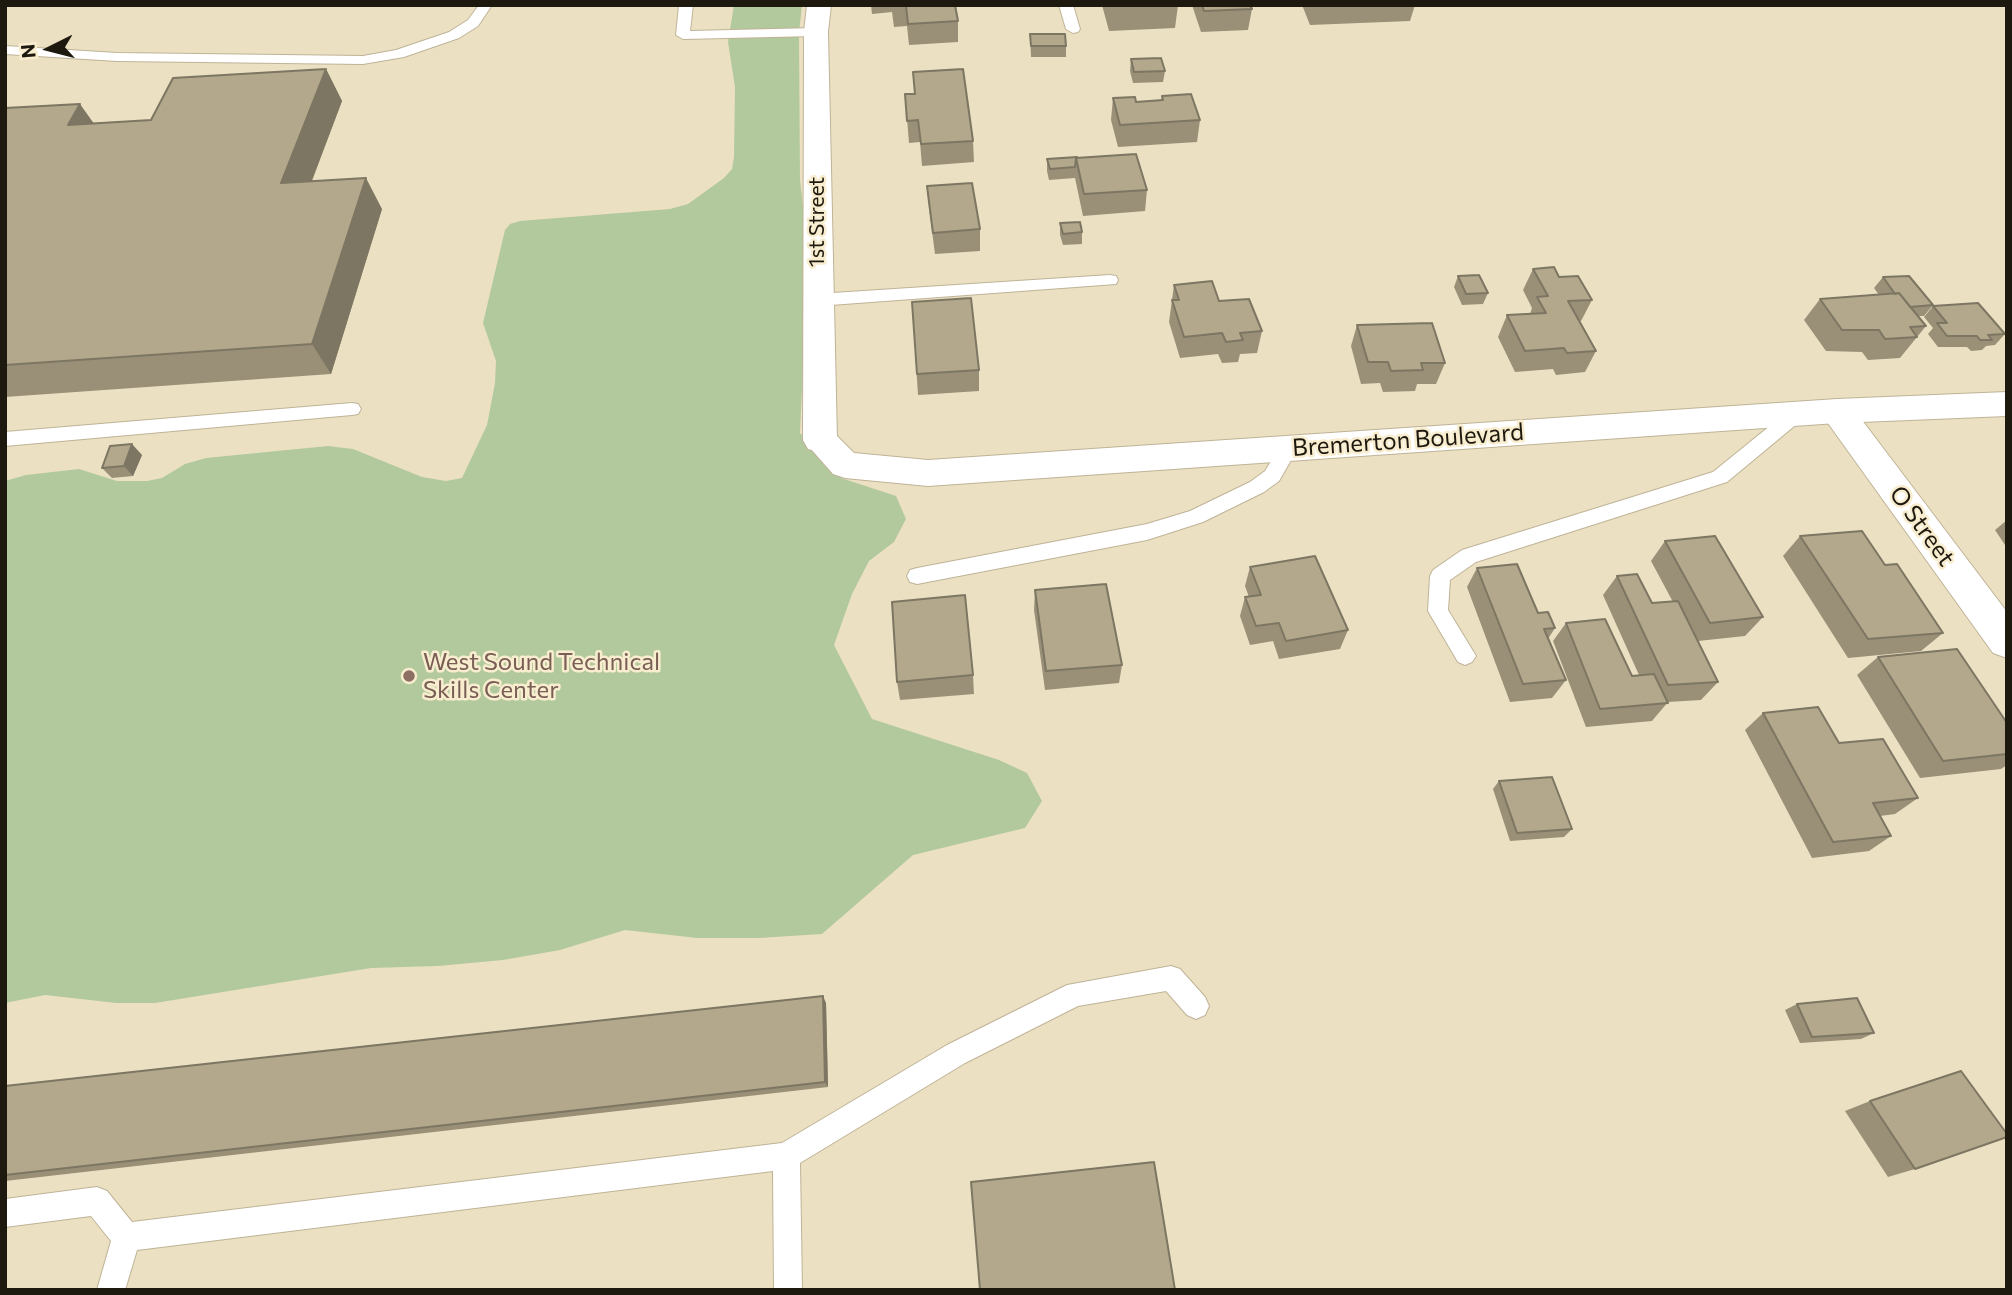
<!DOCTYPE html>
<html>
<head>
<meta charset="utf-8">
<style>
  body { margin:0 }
  #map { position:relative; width:2012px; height:1295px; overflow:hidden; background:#ece0c3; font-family:Commissioner,sans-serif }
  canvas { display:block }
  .frame { position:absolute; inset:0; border:7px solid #1e190f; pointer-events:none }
  .north { position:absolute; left:14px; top:14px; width:70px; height:70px; -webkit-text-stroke:5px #f9edcf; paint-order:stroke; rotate:264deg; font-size:19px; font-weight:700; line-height:28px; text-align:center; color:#1e190f }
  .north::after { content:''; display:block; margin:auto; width:24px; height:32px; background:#1e190f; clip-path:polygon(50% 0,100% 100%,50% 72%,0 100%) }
</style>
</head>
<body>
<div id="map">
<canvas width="2012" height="1295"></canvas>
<div class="frame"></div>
<div class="north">N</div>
</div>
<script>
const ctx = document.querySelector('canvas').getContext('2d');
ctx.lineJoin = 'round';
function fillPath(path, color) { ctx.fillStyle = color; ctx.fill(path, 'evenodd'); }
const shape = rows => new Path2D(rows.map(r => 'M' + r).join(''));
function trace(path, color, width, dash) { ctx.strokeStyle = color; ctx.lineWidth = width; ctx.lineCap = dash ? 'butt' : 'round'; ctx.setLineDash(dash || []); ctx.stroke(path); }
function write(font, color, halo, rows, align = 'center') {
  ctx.font = font + ' Commissioner,sans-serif'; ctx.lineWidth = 5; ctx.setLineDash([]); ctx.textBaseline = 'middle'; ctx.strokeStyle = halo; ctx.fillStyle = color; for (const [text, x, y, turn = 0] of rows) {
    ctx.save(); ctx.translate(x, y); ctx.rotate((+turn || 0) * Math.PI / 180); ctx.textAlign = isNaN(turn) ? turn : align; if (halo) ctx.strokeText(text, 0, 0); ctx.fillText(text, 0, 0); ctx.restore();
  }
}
fillPath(shape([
  [734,5,802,5,799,33,800,180,808,248,800,433,841,478,896,496,906,519,894,542,869,561,852,594,834,645,872,719,999,760,1027,773,1042,801,1025,828,913,855,822,934,759,938,697,938,625,930,560,950,503,960,438,966,371,968,155,1003,116,1003,45,995,5,1003,5,481,26,475,79,469,117,481,147,481,162,478,185,464,206,458,328,446,353,449,422,477,446,481,462,478,487,425,495,383,496,361,483,323,505,230,510,224,520,221,670,209,688,204,724,178,732,169,734,157,735,87,728,42]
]), '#b2c99d');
const service = shape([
  [479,5,492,5,478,26,459,38,404,57,363,64,117,61,5,54,5,46,117,53,363,56,396,50,449,32,468,20,479,5],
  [679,5,693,5,690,31,816,28,823,32,816,36,683,39,676,35,679,5],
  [1059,5,1073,5,1080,29,1078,32,1073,33,1066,29,1059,5],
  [1110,275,1116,276,1118,280,1116,284,817,306,809,300,817,294,1110,275],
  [352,403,358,404,361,409,358,414,352,415,5,446,5,432,352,403],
  [1798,406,1804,408,1807,413,1804,418,1727,482,1476,562,1450,580,1448,610,1476,656,1472,662,1465,665,1458,662,1428,611,1430,576,1433,570,1462,550,1713,472,1792,408,1798,406],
  [1289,441,1296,443,1298,448,1279,481,1264,492,1203,522,1147,540,917,584,910,582,907,576,910,570,917,568,1147,524,1190,511,1250,482,1265,471,1282,443,1289,441],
  [1171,966,1180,969,1205,997,1209,1006,1205,1015,1196,1019,1187,1015,1166,991,1078,1006,965,1063,800,1163,802,1290,774,1290,773,1171,137,1250,125,1290,97,1290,111,1241,91,1216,5,1227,5,1199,97,1187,107,1191,132,1222,782,1143,947,1045,1067,985,1171,966]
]);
const minor = shape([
  [807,5,831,5,828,32,837,440,832,449,820,452,808,449,803,440,804,32,807,5],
  [1837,399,1849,403,2007,612,2007,658,1993,653,1825,419,1820,411,1825,403,1837,399]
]);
const tertiary = shape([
  [2007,392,2007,416,1837,423,928,486,845,478,833,474,803,440,808,431,820,428,832,431,854,453,928,460,1837,399,2007,392]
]);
trace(service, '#bfb397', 2);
trace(minor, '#bfb397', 2);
trace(tertiary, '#bfb397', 2);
fillPath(service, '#fff');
fillPath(minor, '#fff');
fillPath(tertiary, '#fff');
fillPath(shape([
  [871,5,955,5,958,21,958,42,909,45,907,26,894,27,892,12,872,14],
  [1102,5,1178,5,1175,28,1109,31],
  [1192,5,1250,5,1252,9,1248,30,1201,32],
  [1302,5,1415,5,1410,21,1310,25],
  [1030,34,1066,46,1066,57,1031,57],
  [1131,59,1165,71,1163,82,1133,83,1130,71],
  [326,69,342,101,312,181,382,209,331,374,5,397,5,108,94,123,151,120],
  [913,72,973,141,974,162,922,166,920,142,909,143,905,94,915,94],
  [1162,96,1200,120,1197,142,1118,147,1111,120,1113,98,1136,102,1161,101],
  [1077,157,1147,190,1145,211,1083,216,1075,178,1049,180,1047,171,1047,159],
  [927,186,980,229,980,251,935,254,929,208],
  [1060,223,1082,232,1082,244,1063,245,1060,235],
  [1533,269,1559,277,1592,300,1581,321,1580,321,1596,351,1585,372,1556,375,1553,369,1515,372,1498,337,1507,315,1530,314,1532,308,1523,290],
  [1458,276,1488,293,1483,304,1462,305,1454,287],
  [1883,277,1933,305,1924,316,1918,316,1926,326,1900,358,1868,360,1862,352,1826,351,1804,320,1820,299,1879,295,1874,288],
  [1174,285,1219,301,1262,331,1257,353,1240,354,1238,362,1222,363,1218,354,1180,358,1169,322],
  [912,302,979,370,979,391,918,395],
  [1933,306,2005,334,1995,345,1986,346,1982,350,1971,351,1967,347,1938,347,1928,334,1933,328,1924,317],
  [1357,325,1445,363,1436,384,1417,384,1415,391,1383,392,1380,383,1361,384,1351,346],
  [142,455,133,476,112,478,102,468],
  [2007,520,2007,548,1995,530],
  [1800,536,1885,565,1943,633,1921,651,1848,658,1783,556],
  [1665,541,1763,617,1745,636,1698,641,1718,682,1701,700,1668,702,1652,721,1586,727,1553,641,1566,623,1632,676,1639,675,1603,595,1617,576,1652,603,1673,602,1651,561],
  [1250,567,1348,630,1340,649,1279,659,1273,641,1250,645,1240,616,1245,597,1249,597,1245,586],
  [1477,568,1555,628,1548,639,1566,680,1552,698,1510,702,1467,587],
  [1035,590,1122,665,1119,683,1045,690,1034,610],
  [1878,657,2007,723,2007,765,2001,769,1920,778,1857,675],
  [973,675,974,694,900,700,897,682],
  [1763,713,1839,743,1918,798,1895,814,1880,816,1891,836,1869,851,1812,858,1745,730],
  [1499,781,1572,829,1564,837,1510,841,1493,789],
  [826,1003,828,1087,5,1181,5,1086],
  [1797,1004,1874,1033,1861,1039,1800,1043,1785,1010],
  [1870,1101,1915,1169,1888,1177,1845,1111]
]), '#9a9078');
fillPath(shape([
  [326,69,342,101,299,214,281,183],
  [80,104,102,135,68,125],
  [366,178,382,209,331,374,312,344],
  [132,444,142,455,133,476,124,466],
  [823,996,826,1003,828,1087,825,1082]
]), '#7d7662');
const building = shape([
  [906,5,955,5,958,21,908,24,906,5],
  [1202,5,1250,5,1252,9,1204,11,1202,5],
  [1030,34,1065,34,1066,46,1031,46,1030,34],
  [1161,58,1165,71,1134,72,1131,59,1161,58],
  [326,69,281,183,366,178,312,344,5,365,5,108,80,104,68,125,151,120,173,78,326,69],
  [963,69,973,141,921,144,918,120,907,121,905,94,915,94,913,72,963,69],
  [1191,94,1200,120,1120,125,1113,98,1135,97,1136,102,1163,100,1162,96,1191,94],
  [1136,154,1147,190,1084,194,1076,158,1136,154],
  [1077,157,1076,158,1075,167,1050,169,1047,159,1077,157],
  [972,183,980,229,933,233,927,186,972,183],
  [1080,222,1082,232,1063,234,1060,223,1080,222],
  [1554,267,1559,277,1578,276,1592,300,1568,301,1596,351,1567,353,1564,348,1525,351,1507,315,1546,313,1537,297,1548,296,1533,269,1554,267],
  [1479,275,1488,293,1466,294,1458,276,1479,275],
  [1909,276,1933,305,1910,307,1899,293,1895,294,1883,277,1909,276],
  [1212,281,1219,301,1249,299,1262,331,1240,333,1243,340,1226,342,1222,333,1184,337,1172,300,1179,300,1174,285,1212,281],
  [1899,293,1926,326,1910,327,1917,337,1885,339,1879,330,1842,330,1820,299,1899,293],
  [971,298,979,370,917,374,912,302,971,298],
  [1978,303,2005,334,1988,335,1992,340,1980,340,1977,336,1947,336,1937,323,1947,323,1933,306,1978,303],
  [1432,323,1445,363,1421,363,1423,370,1391,371,1388,362,1368,362,1357,325,1432,323],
  [132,444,124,466,102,468,110,446,132,444],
  [1862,531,1885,565,1897,564,1943,633,1868,639,1800,536,1862,531],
  [1715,536,1763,617,1710,623,1665,541,1715,536],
  [1315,556,1348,630,1286,641,1279,623,1256,626,1245,597,1261,595,1250,567,1315,556],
  [1517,564,1538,613,1548,612,1555,628,1544,629,1566,680,1523,684,1477,568,1517,564],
  [1637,574,1652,603,1678,601,1718,682,1668,685,1617,576,1637,574],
  [1106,584,1122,665,1046,671,1035,590,1106,584],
  [965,595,973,675,897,682,892,602,965,595],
  [1605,619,1632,676,1654,674,1668,703,1600,709,1566,623,1605,619],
  [1957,649,2007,723,2007,754,1943,761,1878,657,1957,649],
  [1818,707,1839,743,1883,739,1918,798,1873,803,1891,836,1833,842,1763,713,1818,707],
  [1552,777,1572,829,1517,833,1499,781,1552,777],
  [823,996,825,1082,5,1175,5,1086,823,996],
  [1857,998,1874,1033,1812,1037,1797,1004,1857,998],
  [1961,1071,2007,1134,2007,1137,1915,1169,1870,1101,1961,1071],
  [1154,1162,1175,1290,980,1290,971,1182,1154,1162]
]);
fillPath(building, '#b3a88c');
trace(building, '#7d7662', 2);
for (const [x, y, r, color] of [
  [409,676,7,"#8d6e63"]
]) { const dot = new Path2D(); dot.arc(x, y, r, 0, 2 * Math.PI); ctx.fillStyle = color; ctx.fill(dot); trace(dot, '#f9edcf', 2.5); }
write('21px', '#1e190f', '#f9edcf', [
  ["1st Street",817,222,-90]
]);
write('24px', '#1e190f', '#f9edcf', [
  ["Bremerton Boulevard",1408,440,-4],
  ["O Street",1922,526,54]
]);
write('24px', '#785e54', '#f9edcf', [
  ["West Sound Technical",423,662],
  ["Skills Center",423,690]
], 'left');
</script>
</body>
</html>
